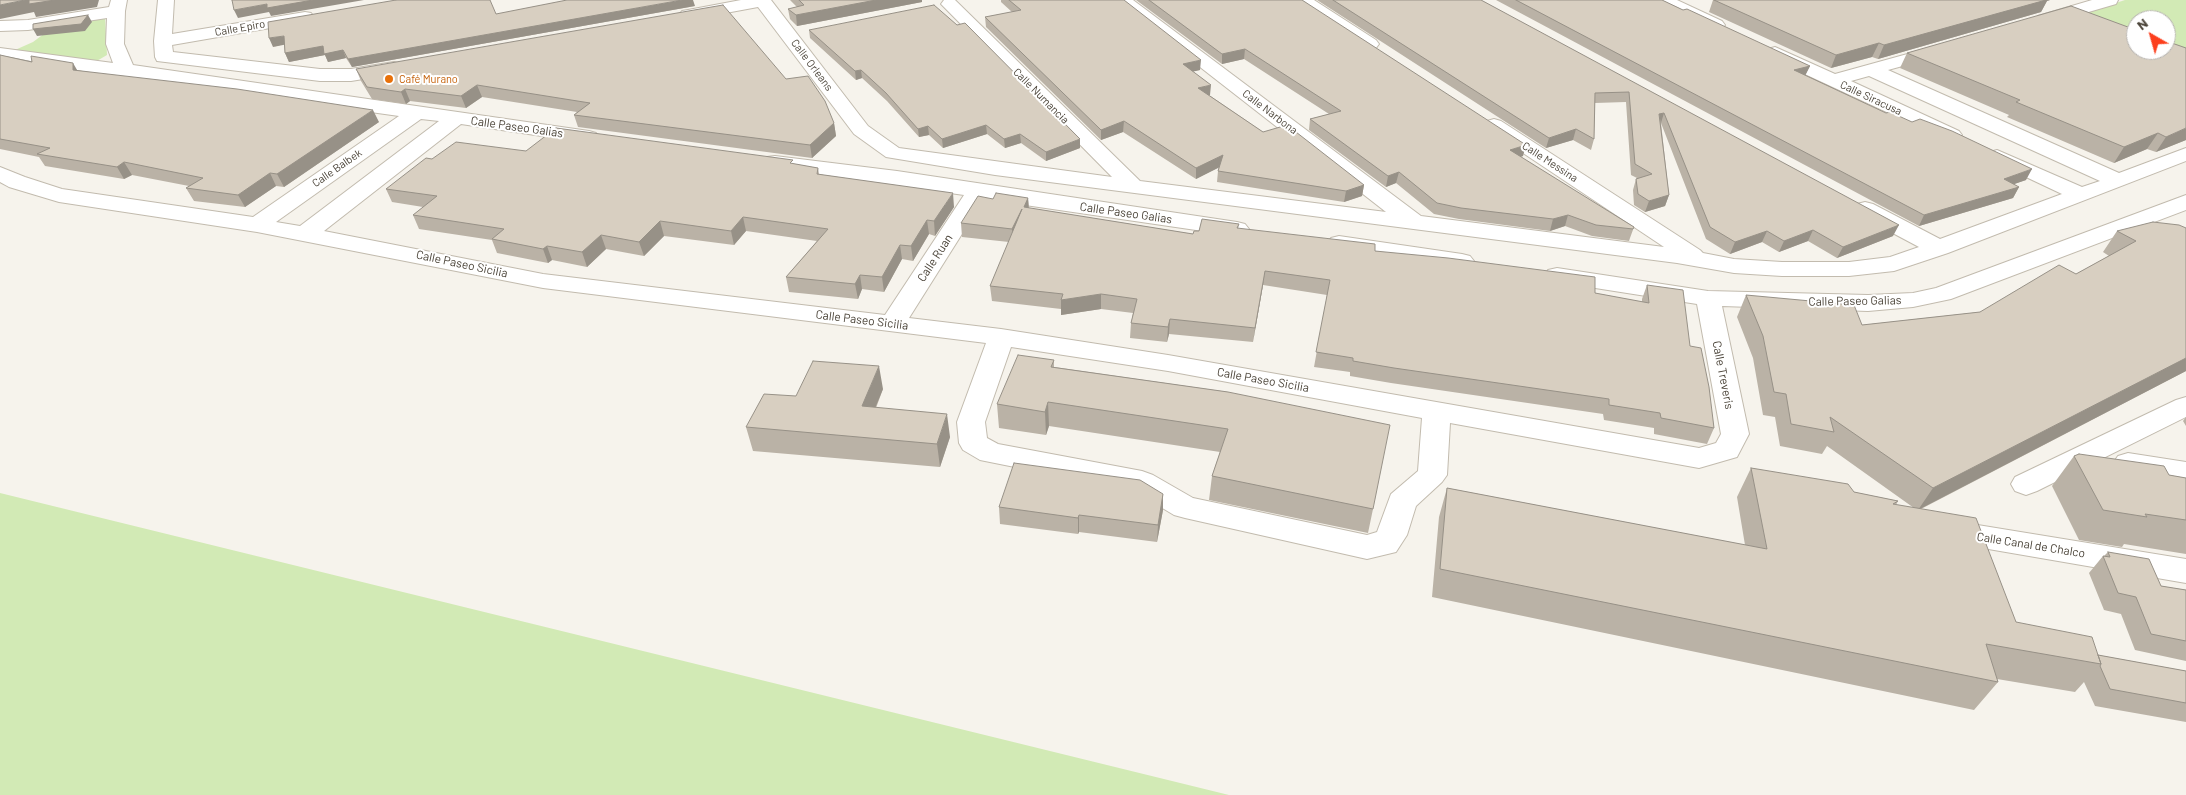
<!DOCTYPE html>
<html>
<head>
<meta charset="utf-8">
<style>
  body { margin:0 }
  #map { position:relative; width:2186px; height:795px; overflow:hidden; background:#f6f3ec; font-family:Barlow,sans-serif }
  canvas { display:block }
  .north { position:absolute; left:2126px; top:10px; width:50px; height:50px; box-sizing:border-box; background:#fff; border:1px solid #b7b4b0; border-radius:50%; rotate:322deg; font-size:14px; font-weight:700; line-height:20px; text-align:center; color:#4b4439 }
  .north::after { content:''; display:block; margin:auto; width:18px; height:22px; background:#fc3f1d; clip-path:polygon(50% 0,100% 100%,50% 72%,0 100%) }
</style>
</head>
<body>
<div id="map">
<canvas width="2186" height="795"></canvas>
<div class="north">N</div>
</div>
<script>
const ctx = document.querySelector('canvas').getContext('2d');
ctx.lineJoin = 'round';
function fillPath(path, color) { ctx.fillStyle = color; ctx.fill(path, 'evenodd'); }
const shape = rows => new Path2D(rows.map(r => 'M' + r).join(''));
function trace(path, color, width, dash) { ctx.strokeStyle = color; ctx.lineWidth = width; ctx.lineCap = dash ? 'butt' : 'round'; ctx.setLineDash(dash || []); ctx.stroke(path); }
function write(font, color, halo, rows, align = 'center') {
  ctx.font = font + ' Barlow,sans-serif'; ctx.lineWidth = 4; ctx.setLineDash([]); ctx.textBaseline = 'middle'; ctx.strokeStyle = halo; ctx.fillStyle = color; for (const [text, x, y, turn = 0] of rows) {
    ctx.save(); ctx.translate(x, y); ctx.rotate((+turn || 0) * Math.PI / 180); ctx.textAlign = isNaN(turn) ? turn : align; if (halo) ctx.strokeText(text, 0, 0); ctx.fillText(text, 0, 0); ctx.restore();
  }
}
fillPath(shape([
  [2125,0,2186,0,2186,51,2166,44,2166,20,2136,20,2136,33,2082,14],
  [105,16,107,55,95,62,15,50,33,42,49,30],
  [0,493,1229,795,0,795]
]), '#d2eab5');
const minor = shape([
  [111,0,127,0,125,11,124,44,133,65,589,131,596,133,599,137,596,141,589,143,461,124,324,231,543,274,885,315,964,195,775,168,767,167,764,162,767,157,775,156,897,171,1237,222,1245,224,1249,229,1245,234,1237,236,984,199,909,318,1001,329,1168,355,1699,448,1716,443,1721,434,1697,304,1557,282,1548,280,1545,275,1548,270,1557,268,1708,291,1868,295,1913,293,1936,288,2186,195,2186,210,1951,299,1913,307,1868,311,1722,306,1749,434,1737,457,1699,468,1450,423,1447,475,1442,482,1416,506,1407,535,1396,552,1367,559,1185,518,1174,515,1134,491,980,460,963,450,959,443,957,422,986,343,543,288,257,232,59,202,9,187,0,182,0,167,25,177,62,189,253,217,399,116,0,60,0,48,113,63,106,44,107,18,28,30,0,31,0,21,28,20,109,7,111,0],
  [421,119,439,121,300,226,276,222,421,119],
  [1011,347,1168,371,1422,418,1418,471,1391,494,1377,532,1367,535,1193,498,1153,475,1142,471,998,444,987,438,985,422,1011,347],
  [158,0,174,0,172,34,305,12,311,13,314,17,311,21,305,22,172,45,173,52,320,69,351,69,394,62,401,64,403,68,401,72,394,74,351,81,320,81,157,61,155,57,154,41,158,0],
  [741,0,771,0,868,126,899,148,1112,177,941,4,944,0,955,0,1140,181,1386,212,1114,0,1133,0,1421,216,1664,247,1487,129,1484,125,1487,121,1494,119,1501,121,1700,250,1703,253,1734,259,1782,262,1849,262,1890,257,1919,247,1857,214,1854,209,1857,204,1865,202,1873,204,1940,239,2062,194,1990,160,1986,156,1990,152,1997,150,2082,187,2100,181,1869,76,1851,81,1959,131,1962,135,1959,139,1952,141,1945,139,1768,57,1766,53,1768,49,1775,47,1835,74,1940,45,1946,46,1949,50,1946,54,1888,70,2119,173,2186,148,2186,161,1948,253,1894,271,1849,276,1782,276,1734,273,1677,263,995,175,886,157,854,134,758,7,688,20,682,19,679,15,682,11,688,10,741,0],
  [1294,0,1314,0,1376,40,1379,44,1376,48,1370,49,1364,48,1296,4,1294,0],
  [1655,0,1677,0,1722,21,1725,25,1722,29,1716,30,1710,29,1657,4,1655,0],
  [2092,0,2118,0,2116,4,2044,25,2038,24,2035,20,2038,16,2092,0],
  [1339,236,1462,254,1470,256,1474,261,1470,266,1462,268,1331,248,1327,243,1331,238,1339,236],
  [2186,397,2186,417,2037,491,2026,495,2015,491,2011,484,2015,477,2176,400,2186,397],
  [2128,453,2186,462,2186,482,2118,470,2113,463,2118,456,2128,453],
  [1947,520,2186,559,2186,583,1936,540,1931,532,1936,524,1947,520]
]);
trace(minor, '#c2bbae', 2);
fillPath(minor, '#fff');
fillPath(shape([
  [396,0,496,14,695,6,352,67,346,58,328,62,325,55,289,62,285,53,284,44,273,47],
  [790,0,922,0,922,2,797,26,790,19,788,9,797,7],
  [1001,0,1124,0,1200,70,1193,71,1210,95,1209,95,1263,132,1364,185,1362,196,1344,202,1217,182,1218,171,1219,167,1196,179,1123,132,1101,140,986,27,985,17,1012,12,1001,2],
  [1136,0,1302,0,1523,156,1520,157,1634,227,1630,238,1629,241,1592,236,1565,226,1550,231,1459,219,1434,214,1396,183,1386,187,1309,130,1310,119,1329,114,1244,59,1222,64],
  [1317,0,1481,0,1893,236,1837,258,1808,241,1779,252,1762,242,1730,254,1706,239,1661,123,1669,195,1665,206,1645,212,1634,205,1633,190,1636,179,1637,178,1631,175,1626,102,1595,103,1594,139,1591,150,1573,140,1546,148],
  [1496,0,1662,0,1683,10,1810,66,1805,75,2026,180,2014,184,2019,187,2013,198,1919,226],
  [1713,0,2050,0,2047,1,2041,12,1878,59,1872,57,1831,68,1709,12],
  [809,30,1080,148,1046,161,1021,143,1005,148,987,134,943,148,929,135,919,137,887,101,862,78,856,80,810,38],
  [1907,53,2186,140,2156,152,2147,149,2114,163,2007,117,2009,115,1900,68],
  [0,55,77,70,379,122,284,187,276,186,245,207,194,201,186,188,189,186,132,175,124,179,45,166,39,157,0,149],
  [356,69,786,79,834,123,836,136,812,158,578,127,574,115,577,112,482,97,466,108,410,101,406,104,372,99,361,81],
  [526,151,794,164,818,168,819,174,954,207,935,236,929,234,913,261,902,259,884,292,862,289,858,299,789,292,786,277,817,241,746,231,734,245,664,236,644,256,606,249,587,267,552,260,548,263,497,253,492,240,419,229,413,215,423,207,392,202,386,189,432,159],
  [1028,198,1029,208,1193,234,1199,231,1239,224,1238,229,1375,251,1595,293,1642,302,1642,299,1647,285,1690,346,1714,428,1707,444,1654,434,1654,428,1604,420,1603,414,1391,383,1350,376,1350,372,1314,367,1327,295,1263,285,1253,342,1169,334,1167,342,1130,338,1131,323,1133,313,1101,309,1061,315,1061,309,992,301,990,286,1009,242,962,237,961,223,993,199],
  [2186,228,2186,371,1921,509,2016,622,2098,655,2186,671,2186,722,2095,706,2084,682,2075,692,1997,679,1998,682,1974,710,1432,597,1439,517,1447,488,1745,545,1737,497,1751,468,1854,492,1898,501,1896,505,1914,508,1827,446,1822,454,1780,446,1775,417,1763,415,1753,358,1737,317,1746,295,1862,325,1980,312,2076,274,2109,256,2103,252,2117,231],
  [1054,360,1054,367,1228,392,1373,509,1368,533,1209,500,1212,476,1220,452,1049,426,1046,435,999,428,997,404],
  [883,389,876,408,950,437,940,467,753,451,746,427,796,396],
  [2186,417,2186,426,2183,421],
  [2074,456,2169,475,2186,478,2186,554,2124,544,2122,547,2079,540,2052,486],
  [1163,494,1163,510,1157,542,1079,532,1078,534,1000,524,999,507],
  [2108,552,2161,586,2186,590,2186,661,2135,650,2121,614,2104,610,2089,573,2103,556,2104,556]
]), '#bab2a6');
fillPath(shape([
  [25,0,99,0,97,7,36,17,34,12,0,19,0,5],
  [313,0,364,0,271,16,269,12,238,18,234,10,267,4],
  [682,0,693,0,695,6,352,67,348,59],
  [876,0,922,0,922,2,797,26,796,15],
  [2034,0,2050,0,2047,1,2041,12,1878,59,1884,45],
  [88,15,92,22,85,31,37,36,33,29],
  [284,36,288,44,273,47,269,38],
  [1879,43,1872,57,1831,68,1836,55],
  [323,46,343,50,346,58,328,62,325,55,289,62,285,53],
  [1245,49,1244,59,1222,64,1222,54],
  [1201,60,1200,70,1183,74,1183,64],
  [73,63,80,75,73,70],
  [1810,66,1805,76,1794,70],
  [861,70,862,78,856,80,855,71],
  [477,85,482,97,466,108,461,96],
  [1211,85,1210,95,1198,98,1198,88],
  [405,89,410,101,406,104,401,92],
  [373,110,379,122,284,187,277,174],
  [1664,113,1661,123,1659,114],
  [1124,121,1123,132,1101,140,1101,130],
  [834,123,836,136,812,158,810,145],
  [986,125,987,134,943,148,942,139],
  [928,126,929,135,919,137,918,129],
  [2186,128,2186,140,2156,152,2166,137],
  [1576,129,1573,140,1546,148,1549,138],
  [2158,133,2147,149,2114,163,2124,147],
  [1020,134,1021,143,1005,148,1004,139],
  [1080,139,1080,148,1046,161,1046,152],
  [1526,145,1523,156,1507,161,1510,150],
  [1223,155,1222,166,1196,179,1196,168],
  [124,162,132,175,124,179,117,167],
  [2032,169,2026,180,1997,190,2004,179],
  [1399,172,1396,183,1386,187,1388,176],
  [270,173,276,186,245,207,238,195],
  [1364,185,1362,196,1344,202,1346,191],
  [2019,187,2013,198,1919,226,1924,215],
  [953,193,954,207,935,236,934,221],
  [1669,195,1665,206,1645,212,1649,201],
  [1028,198,1029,212,1024,207],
  [1022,209,1013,243,1012,229],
  [1568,215,1565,226,1550,231,1553,219],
  [743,217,746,231,734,245,731,231],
  [927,220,929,234,913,261,911,246],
  [660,221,664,236,644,256,639,242],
  [1899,225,1893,236,1837,258,1843,247],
  [1813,230,1808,241,1779,252,1784,241],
  [1767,231,1762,242,1730,254,1735,242],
  [601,235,606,249,587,267,582,252],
  [900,245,902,259,884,292,882,277],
  [547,246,552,260,548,263,543,249],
  [1265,271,1263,285,1253,342,1255,328],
  [860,275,862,289,858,299,855,284],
  [1101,294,1101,309,1061,315,1061,300],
  [1170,319,1169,334,1167,342,1168,327],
  [2186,358,2186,371,1918,510,1933,488],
  [879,366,883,389,866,430,862,406],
  [1048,402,1049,426,1046,435,1045,412],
  [947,414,950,437,940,467,937,444],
  [1163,494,1163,510,1157,542,1158,525],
  [1079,515,1079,532,1078,534,1078,518]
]), '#979187');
const building = shape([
  [0,0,25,0,0,5,0,0],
  [29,0,55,0,29,4,29,0],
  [232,0,313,0,267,8,267,4,234,10,232,0],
  [396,0,490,0,496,14,567,0,682,0,348,59,343,50,324,54,323,46,285,53,284,36,269,38,268,22,396,0],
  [799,0,876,0,796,15,788,9,804,5,799,0],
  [1009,0,1124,0,1201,60,1183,64,1211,85,1198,88,1263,132,1287,125,1364,185,1346,191,1218,171,1223,155,1196,168,1124,121,1101,130,985,17,1021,10,1009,0],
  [1149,0,1302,0,1526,145,1510,150,1634,227,1633,229,1596,225,1568,215,1553,219,1461,208,1437,203,1399,172,1388,176,1310,119,1341,111,1245,49,1222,54,1149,0],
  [1333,0,1481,0,1899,225,1843,247,1813,230,1784,241,1767,231,1735,242,1710,227,1664,113,1659,114,1669,195,1649,201,1638,194,1636,179,1652,174,1635,164,1629,92,1595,93,1594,139,1576,129,1549,138,1333,0],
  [1516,0,1662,0,1683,10,1687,9,1810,66,1794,70,1886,113,1890,112,1912,122,1920,119,1952,131,2032,169,2004,179,2019,187,1924,215,1516,0],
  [1714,0,2046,0,1884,45,1879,43,1836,55,1714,0],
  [723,5,786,79,808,76,825,101,834,123,810,145,574,115,590,103,477,85,461,96,405,89,401,92,367,87,356,69,723,5],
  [934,5,957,25,965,23,1080,139,1046,152,1020,134,1004,139,986,125,942,139,928,126,918,129,886,93,861,70,855,71,809,30,934,5],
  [2071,6,2136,30,2136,50,2166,50,2166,41,2186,48,2186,128,2166,137,2158,133,2124,147,2016,102,2020,100,1907,53,2071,6],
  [88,15,81,24,33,29,33,24,88,15],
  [0,55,32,62,31,56,73,63,73,70,237,89,373,110,277,174,270,173,238,195,186,188,203,178,124,162,117,167,37,154,50,148,0,139,0,55],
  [556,128,793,160,790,163,818,168,817,174,953,193,934,221,927,220,911,246,900,245,882,277,860,275,855,284,786,277,828,229,743,217,731,231,660,221,639,242,601,235,582,252,547,246,543,249,492,239,504,229,413,215,437,196,386,189,426,158,432,159,456,142,526,151,556,128],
  [996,193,1028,198,1024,207,1193,234,1194,231,1199,231,1202,219,1239,224,1237,228,1375,244,1375,251,1448,258,1595,277,1595,293,1649,303,1647,285,1683,290,1690,346,1701,348,1709,387,1714,428,1661,418,1660,413,1609,405,1609,399,1394,368,1353,361,1353,358,1316,352,1330,280,1265,271,1255,328,1170,319,1168,327,1131,323,1137,299,1101,294,1061,300,1063,294,990,286,1022,209,1012,229,961,223,978,196,993,199,996,193],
  [2153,222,2179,225,2186,228,2186,358,1933,488,1830,417,1834,432,1791,424,1786,394,1774,392,1763,336,1746,295,1854,305,1862,325,1980,312,2059,265,2076,274,2136,241,2117,231,2153,222],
  [1018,355,1054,360,1051,367,1228,392,1390,425,1373,509,1212,476,1228,429,1048,402,1045,412,997,404,1018,355],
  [813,361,879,366,862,406,947,414,937,444,746,427,764,394,796,396,813,361],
  [2079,454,2164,466,2169,475,2186,478,2186,520,2145,514,2147,517,2103,510,2074,456,2079,454],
  [1014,463,1140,480,1163,494,1158,525,1079,515,1078,518,999,507,1014,463],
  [1751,468,1848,484,1854,492,1898,501,1893,504,1976,518,2016,622,2092,637,2101,664,1986,644,1998,682,1440,569,1447,488,1767,549,1751,468],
  [2108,552,2149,559,2161,586,2186,590,2186,641,2151,634,2136,597,2118,593,2103,556,2110,557,2108,552],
  [2098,655,2186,671,2186,703,2110,689,2100,666,2101,664,2098,655]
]);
fillPath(building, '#d8cfc1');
trace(building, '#979187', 1);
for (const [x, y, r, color] of [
  [389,79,5,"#e8710a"]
]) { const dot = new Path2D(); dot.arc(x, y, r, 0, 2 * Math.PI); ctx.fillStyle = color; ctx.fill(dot); trace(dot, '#fff', 2); }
write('11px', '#4b4439', '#fff', [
  ["Calle Epiro",240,28,-10],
  ["Calle Orleans",812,65,53],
  ["Calle Numancia",1041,96,45],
  ["Calle Siracusa",1871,98,25],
  ["Calle Narbona",1270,112,37],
  ["Calle Messina",1550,162,33],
  ["Calle Balbek",337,168,-35]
]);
write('11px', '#c56008', '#fff', [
  ["Café Murano",399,79]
], 'left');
write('12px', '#4b4439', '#fff', [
  ["Calle Paseo Galias",517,127,8],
  ["Calle Paseo Galias",1126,213,8],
  ["Calle Ruan",935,258,-57],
  ["Calle Paseo Sicilia",462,264,12],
  ["Calle Paseo Galias",1855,301,-1],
  ["Calle Paseo Sicilia",862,320,7],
  ["Calle Treveris",1723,375,79],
  ["Calle Paseo Sicilia",1263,380,10],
  ["Calle Canal de Chalco",2031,545,9]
]);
</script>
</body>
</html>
